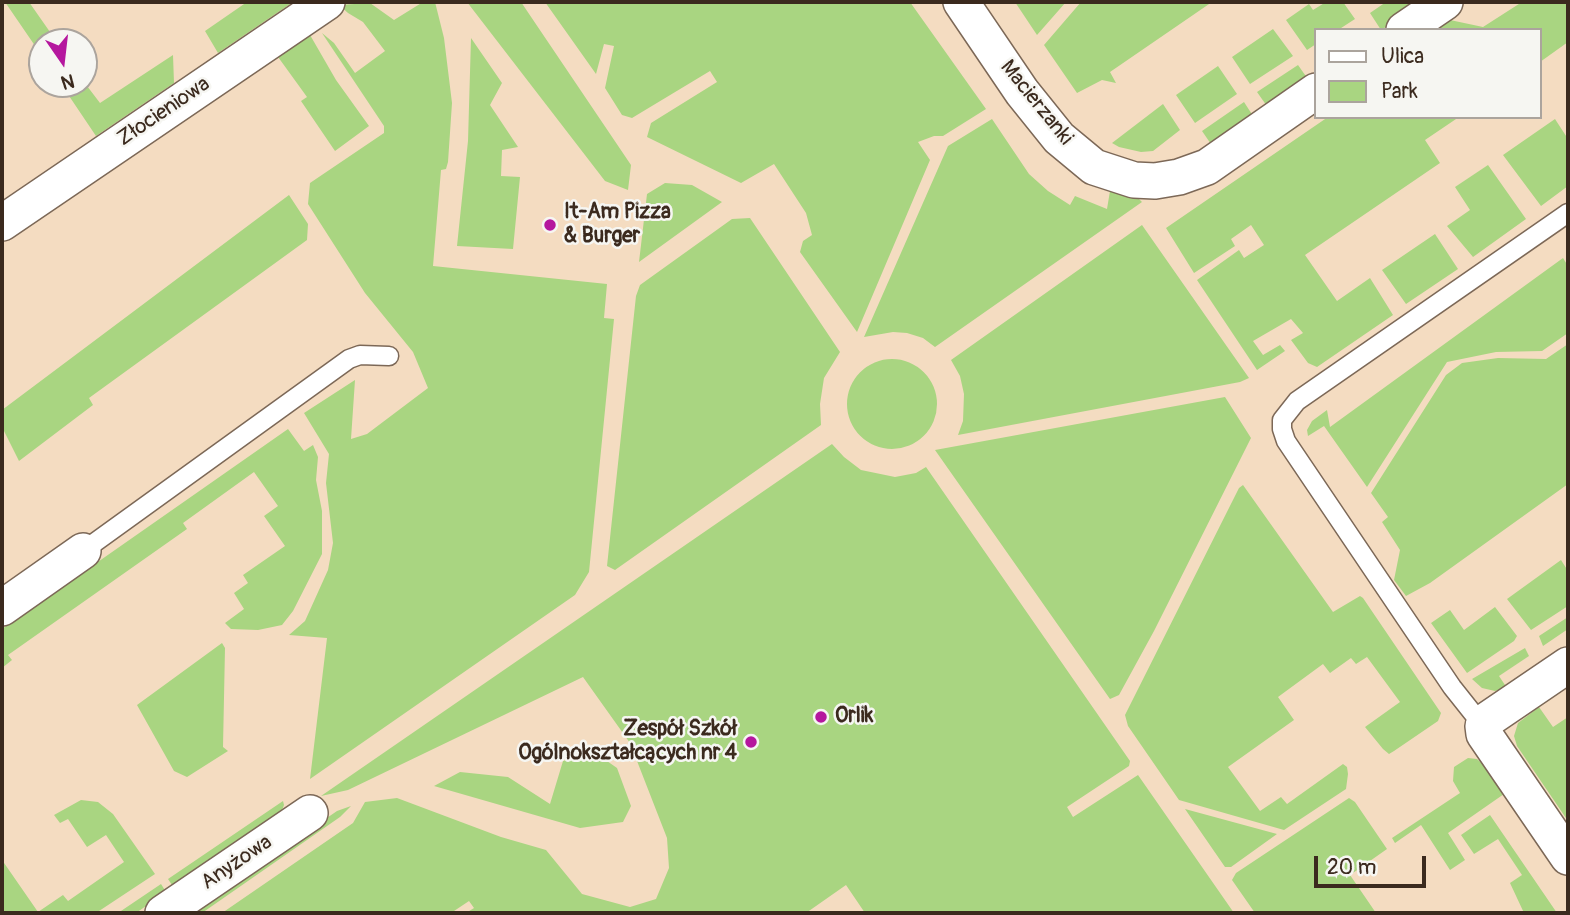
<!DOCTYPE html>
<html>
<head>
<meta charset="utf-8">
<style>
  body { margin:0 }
  #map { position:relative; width:1570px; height:915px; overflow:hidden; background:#f4dcc1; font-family:Pangolin,sans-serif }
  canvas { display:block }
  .frame { position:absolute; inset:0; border:4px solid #3b2a1e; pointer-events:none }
  .legend { position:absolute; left:1314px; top:28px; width:228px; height:91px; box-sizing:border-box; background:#f6f6f2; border:2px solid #aba49d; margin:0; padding:9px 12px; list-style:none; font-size:21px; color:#3b2a1e }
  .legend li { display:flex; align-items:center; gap:14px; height:35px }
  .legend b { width:35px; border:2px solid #aba49d }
  .north { position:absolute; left:28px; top:28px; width:70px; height:70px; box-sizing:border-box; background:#f6f6f2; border:2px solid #aba49d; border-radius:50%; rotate:166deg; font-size:19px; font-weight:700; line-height:28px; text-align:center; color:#3b2a1e }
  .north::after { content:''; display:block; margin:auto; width:24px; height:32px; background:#b5179e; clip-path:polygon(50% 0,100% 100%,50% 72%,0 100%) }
  .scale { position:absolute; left:1314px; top:856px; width:112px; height:32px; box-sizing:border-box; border:4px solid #3b2a1e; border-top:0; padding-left:9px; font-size:21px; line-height:24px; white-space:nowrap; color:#3b2a1e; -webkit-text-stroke:5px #f6f6f2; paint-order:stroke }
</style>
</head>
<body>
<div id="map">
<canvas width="1570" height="915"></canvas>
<div class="frame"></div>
<ul class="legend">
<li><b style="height:9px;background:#fff"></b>Ulica</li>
<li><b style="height:19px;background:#a9d581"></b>Park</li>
</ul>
<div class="north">N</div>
<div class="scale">20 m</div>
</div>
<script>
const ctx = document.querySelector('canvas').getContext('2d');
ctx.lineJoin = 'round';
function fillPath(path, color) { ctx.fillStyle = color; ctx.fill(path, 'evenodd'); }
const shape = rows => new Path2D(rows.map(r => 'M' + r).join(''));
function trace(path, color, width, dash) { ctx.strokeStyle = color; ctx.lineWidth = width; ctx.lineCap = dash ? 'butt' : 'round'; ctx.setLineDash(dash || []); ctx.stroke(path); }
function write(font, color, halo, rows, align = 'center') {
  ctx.font = font + ' Pangolin,sans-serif'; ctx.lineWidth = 5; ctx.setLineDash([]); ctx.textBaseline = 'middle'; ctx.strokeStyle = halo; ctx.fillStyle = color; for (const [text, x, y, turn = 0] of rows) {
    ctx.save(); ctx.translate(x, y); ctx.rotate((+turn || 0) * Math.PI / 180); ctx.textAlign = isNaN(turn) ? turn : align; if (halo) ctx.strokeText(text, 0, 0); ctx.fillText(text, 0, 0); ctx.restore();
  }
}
fillPath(shape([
  [5,2,29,2,57,42,42,42,42,56],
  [247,2,293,2,218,53,205,31],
  [423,2,435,2,444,38,452,103,448,162,446,169,441,170,433,266,607,284,604,318,614,319,589,572,575,595,310,779,327,638,289,635,305,621,328,570,333,543,326,483,329,454,304,413,355,380,351,439,367,434,428,388,413,352,365,293,308,204,310,183,384,133,384,126,322,33,334,43,355,73,385,51,363,22,348,13,339,5,370,3,394,20],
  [467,2,521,2,631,165,628,190,605,181],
  [545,2,910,2,986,109,943,136,934,136,918,142,930,160,857,332,800,252,803,241,812,235,806,213,774,164,741,183,647,137,651,123,717,82,710,71,632,118,622,115,605,88,614,46,604,44,596,74],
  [1015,2,1066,2,1037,35],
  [1081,2,1212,2,1110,72,1116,83,1102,80,1077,93,1044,45],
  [1326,2,1343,2,1355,19,1338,30,1316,30,1316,44,1307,50,1286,20,1309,4,1313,10],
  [1386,2,1423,2,1424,3,1381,30,1370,13],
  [1522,2,1568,2,1568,42,1540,62,1540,30,1440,30,1442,24,1450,20,1483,27],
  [306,28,336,80,369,126,335,151,301,101,307,97,273,50],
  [1273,29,1293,56,1250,84,1232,57],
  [471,38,502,83,490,105,518,147,502,150,501,176,520,177,513,249,457,246,468,141],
  [173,55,174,83,96,136,61,84,84,84,84,82,100,103],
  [1298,65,1310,82,1269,109,1257,92],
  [1218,66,1237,94,1195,123,1176,95],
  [1244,102,1255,119,1213,147,1202,131],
  [1163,104,1180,130,1153,151,1141,152,1119,147,1112,143],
  [1328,117,1459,117,1425,140,1440,163,1305,255,1337,301,1370,278,1393,315,1317,367,1308,363,1291,340,1303,333,1291,319,1253,341,1263,355,1280,345,1285,351,1257,370,1197,280,1239,250,1244,258,1264,245,1251,225,1231,239,1235,246,1194,273,1166,228],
  [992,119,1029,174,1048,191,1070,205,1075,196,1107,209,1110,191,1138,198,1142,202,935,347,923,338,907,333,893,332,864,337,948,146],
  [1555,119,1568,139,1568,186,1541,206,1503,155],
  [1488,165,1526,219,1473,257,1447,226,1470,210,1455,187],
  [665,183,692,185,722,202,639,262,647,194],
  [289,195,308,224,307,240,89,398,93,405,19,461,2,427,2,410],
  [750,218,840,352,824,378,820,404,821,425,615,570,607,566,636,296,640,285,732,219],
  [1142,225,1249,378,1240,382,958,435,963,421,964,394,960,376,951,360],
  [1435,234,1458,269,1406,304,1382,270],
  [1563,258,1568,266,1568,333,1542,351,1496,352,1447,362,1367,487,1324,426,1308,436,1307,430,1312,421,1327,410,1330,427],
  [1568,344,1568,484,1430,583,1406,596,1394,580,1400,550,1382,522,1388,517,1371,493,1446,375,1462,363,1498,358,1546,359],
  '847 404a45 45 0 1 1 90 0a45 45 0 1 1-90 0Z',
  [1225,397,1251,438,1154,631,1119,695,1110,699,935,450],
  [288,429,304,451,313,445,318,457,316,480,322,511,322,554,293,611,282,625,258,630,231,629,225,623,244,609,234,593,248,583,243,575,285,546,264,516,278,506,254,472,183,523,187,529,8,655,12,660,2,668,2,629],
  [832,444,844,457,861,470,895,477,916,473,926,467,1130,761,1129,766,1067,807,1073,817,1138,775,1234,913,865,913,846,885,806,913,466,913,474,908,469,901,451,913,222,913,353,823,365,802,397,798,501,837,546,850,582,894,630,907,656,899,669,868,667,838,630,743,583,677,348,790,321,796],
  [1243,485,1333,612,1360,596,1363,598,1441,713,1438,721,1394,751,1389,754,1383,749,1365,727,1400,702,1367,657,1356,664,1351,658,1330,673,1323,664,1278,697,1294,720,1228,767,1260,811,1281,797,1287,804,1343,764,1347,767,1348,774,1346,789,1284,830,1179,800,1128,726,1125,715,1239,488],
  [1561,560,1568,571,1568,606,1531,630,1507,599],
  [1495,607,1517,636,1514,641,1467,673,1431,623,1450,610,1464,630],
  [1568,617,1568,629,1543,646,1539,636],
  [222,643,225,648,223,747,228,751,187,777,174,771,137,705],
  [1525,648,1529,656,1499,676,1507,688,1495,691,1482,688,1472,679],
  [1539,707,1553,727,1568,717,1568,821,1517,746,1514,736,1518,723],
  [594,752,617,768,631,806,623,822,580,828,434,786,460,772,508,777,550,804,563,761],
  [1468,758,1477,759,1489,770,1504,794,1448,833,1465,860,1450,870,1421,825,1395,843,1392,838,1460,793,1453,781,1454,767],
  [1349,798,1355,802,1387,849,1350,875,1376,913,1255,913,1232,880,1236,873],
  [81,800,98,802,113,814,155,874,96,913,2,913,2,860,38,912,63,895,68,901,124,862,106,835,87,847,68,819,60,823,54,815],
  [283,801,284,805,281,813,174,888,168,879],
  [351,806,340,817,202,913,189,913,337,811],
  [1185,809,1277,834,1231,867,1225,867],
  [1490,815,1557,913,1524,913,1510,883,1522,875,1498,839,1474,854,1461,835],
  [161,884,166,892,136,913,118,913]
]), '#a9d581');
const lane = shape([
  [83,551,349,359,360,355,389,356],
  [1483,726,1452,687,1286,441,1282,429,1282,420,1297,401,1568,213]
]);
const street = shape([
  [961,2,1022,92,1059,138,1094,167,1134,180,1155,181,1179,177,1207,167,1316,91],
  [1404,30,1445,2],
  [2,223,327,2],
  [2,608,83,551],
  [1568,665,1487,720,1483,726,1484,734,1568,857],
  [163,913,310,813]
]);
trace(lane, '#7c6857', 21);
trace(street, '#7c6857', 38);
trace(lane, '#fff', 18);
trace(street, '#fff', 35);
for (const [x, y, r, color] of [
  [550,225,7,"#b5179e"],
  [821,717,7,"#b5179e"],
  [751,742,7,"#b5179e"]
]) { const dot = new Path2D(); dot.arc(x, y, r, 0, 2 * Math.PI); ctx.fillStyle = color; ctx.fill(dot); trace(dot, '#f6f6f2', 2.5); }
write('21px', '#3b2a1e', '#f6f6f2', [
  ["Macierzanki",1036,103,51],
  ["Złocieniowa",164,112,-34],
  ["Anyżowa",237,863,-34]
]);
write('bold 21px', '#3b2a1e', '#f6f6f2', [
  ["It-Am Pizza",564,213],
  ["& Burger",564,237],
  ["Orlik",835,717],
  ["Zespół Szkół",737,730,"right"],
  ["Ogólnokształcących nr 4",737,754,"right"]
], 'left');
</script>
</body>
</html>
